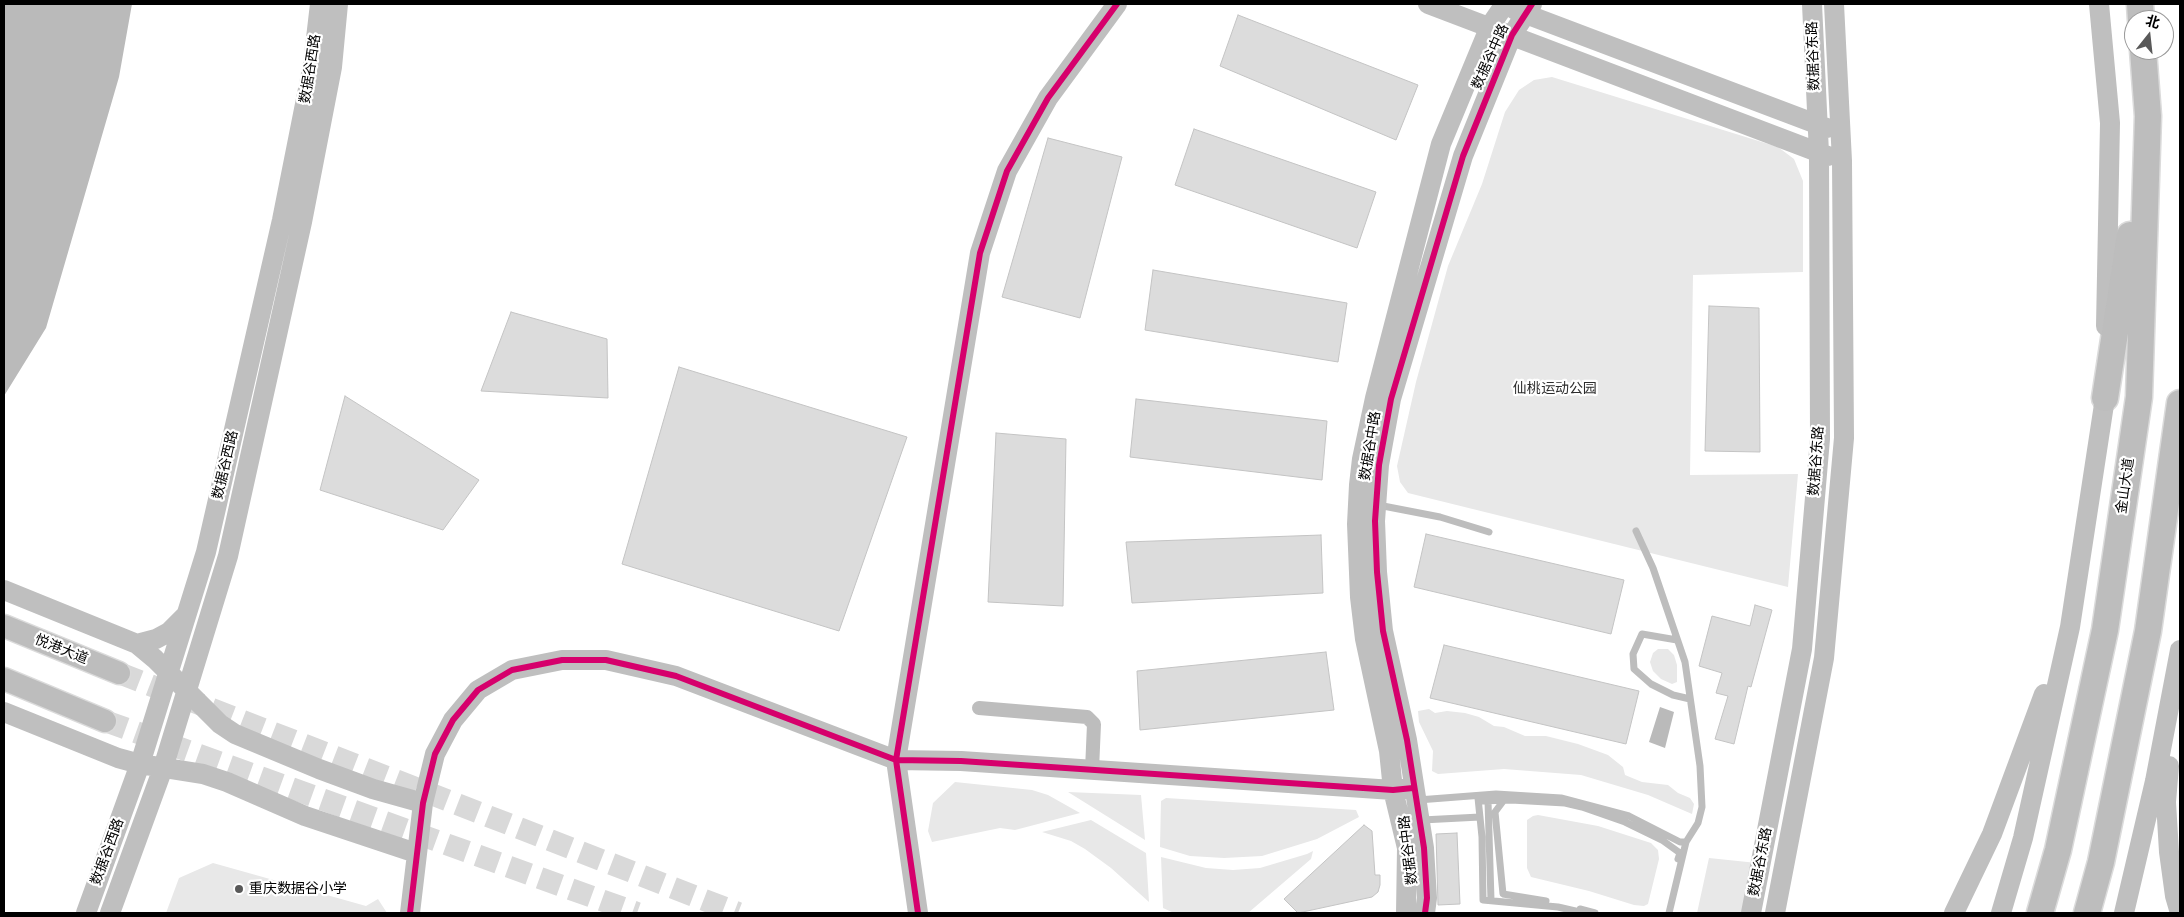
<!DOCTYPE html>
<html>
<head>
<meta charset="utf-8">
<style>
  body { margin:0 }
  #map { position:relative; width:2184px; height:917px; overflow:hidden; background:#fff; font-family:Poppins,"Noto Sans SC",sans-serif }
  canvas { display:block }
  .frame { position:absolute; inset:0; border:5px solid #000; pointer-events:none }
  .north { position:absolute; left:2124px; top:10px; width:50px; height:50px; box-sizing:border-box; background:#fff; border:1px solid #999; border-radius:50%; rotate:16deg; font-size:14px; font-weight:700; line-height:20px; text-align:center; color:#000 }
  .north::after { content:''; display:block; margin:auto; width:18px; height:22px; background:#595959; clip-path:polygon(50% 0,100% 100%,50% 72%,0 100%) }
</style>
</head>
<body>
<div id="map">
<canvas width="2184" height="917"></canvas>
<div class="frame"></div>
<div class="north">北</div>
</div>
<script>
const ctx = document.querySelector('canvas').getContext('2d');
ctx.lineJoin = 'round';
function fillPath(path, color) { ctx.fillStyle = color; ctx.fill(path, 'evenodd'); }
const shape = rows => new Path2D(rows.map(r => 'M' + r).join(''));
function trace(path, color, width, dash) { ctx.strokeStyle = color; ctx.lineWidth = width; ctx.lineCap = dash ? 'butt' : 'round'; ctx.setLineDash(dash || []); ctx.stroke(path); }
function write(font, color, halo, rows, align = 'center') {
  ctx.font = font + ' Poppins,"Noto Sans SC",sans-serif'; ctx.lineWidth = 4.5; ctx.setLineDash([]); ctx.textBaseline = 'middle'; ctx.strokeStyle = halo; ctx.fillStyle = color; for (const [text, x, y, turn = 0] of rows) {
    ctx.save(); ctx.translate(x, y); ctx.rotate((+turn || 0) * Math.PI / 180); ctx.textAlign = isNaN(turn) ? turn : align; if (halo) ctx.strokeText(text, 0, 0); ctx.fillText(text, 0, 0); ctx.restore();
  }
}
fillPath(shape([
  [1552,77,1778,147,1794,159,1803,181,1803,272,1693,275,1690,475,1798,474,1788,587,1408,493,1400,482,1397,466,1416,382,1448,266,1482,184,1505,112,1519,90,1534,80],
  [1658,649,1668,649,1674,655,1677,665,1677,682,1672,684,1661,679,1653,671,1650,662,1653,653],
  [1429,709,1435,713,1447,711,1465,713,1479,717,1494,726,1504,727,1525,736,1546,736,1578,744,1608,755,1623,767,1625,775,1642,782,1668,785,1678,793,1690,798,1694,804,1692,814,1648,795,1581,775,1504,769,1438,774,1432,771,1433,751,1419,722,1418,711],
  [955,782,1032,790,1048,795,1080,813,1015,830,1000,828,932,842,928,831,933,803],
  [1068,792,1141,795,1145,840],
  [1166,798,1356,810,1359,817,1317,839,1262,856,1224,858,1190,856,1160,847,1161,801],
  [1538,815,1598,826,1651,843,1658,850,1659,859,1648,904,1644,906,1634,905,1589,891,1531,877,1527,868,1527,820,1533,816],
  [1091,820,1146,853,1149,902,1111,868,1085,849,1071,841,1042,832],
  [1313,851,1311,859,1248,913,1174,913,1163,908,1161,857,1206,868,1233,870,1260,868,1307,854],
  [1709,858,1757,863,1746,913,1697,913],
  [213,863,366,906,378,899,387,913,166,913,179,878]
]), '#e8e8e8');
fillPath(shape([
  [4,4,132,4,119,77,46,328,4,396],
  [1660,707,1674,712,1665,748,1649,742]
]), '#bababa');
const building = shape([
  [1238,15,1418,85,1396,140,1220,66,1238,15],
  [1194,129,1376,192,1357,248,1175,185,1194,129],
  [1048,138,1122,157,1080,318,1002,297,1048,138],
  [1153,270,1347,303,1338,362,1145,330,1153,270],
  [1709,306,1759,308,1760,452,1705,451,1709,306],
  [511,312,607,339,608,398,481,391,511,312],
  [679,367,907,437,839,631,622,564,679,367],
  [345,396,479,480,443,530,320,490,345,396],
  [1136,399,1327,421,1322,480,1130,457,1136,399],
  [996,433,1066,439,1063,606,988,602,996,433],
  [1426,534,1624,580,1611,634,1414,587,1426,534],
  [1321,535,1323,593,1132,603,1126,542,1321,535],
  [1755,605,1772,610,1751,687,1748,686,1734,744,1715,739,1728,696,1716,693,1722,673,1699,666,1712,616,1750,626,1755,605],
  [1444,645,1639,691,1626,744,1430,698,1444,645],
  [1326,652,1334,710,1140,730,1137,671,1326,652],
  [1364,825,1372,831,1375,875,1380,875,1380,885,1378,892,1372,897,1298,913,1284,899,1364,825],
  [1457,833,1460,904,1438,905,1436,834,1457,833]
]);
fillPath(building, '#dcdcdc');
trace(building, '#c4c4c4', 1);
trace(shape([
  [119,673,738,913],
  [105,721,637,913]
]), '#d9d9d9', 22, [22, 11]);
const primary = shape([
  [4,626,119,673],
  [4,679,105,721]
]);
const highway = shape([
  [2140,4,2141,20],
  [2105,398,2130,235],
  [2040,913,2058,850,2105,630,2139,397,2148,116,2143,50],
  [2087,913,2101,862,2148,631,2180,403]
]);
trace(primary, '#dbdbdb', 25);
trace(highway, '#dbdbdb', 29);
trace(shape([
  [1378,505,1440,517,1489,532],
  [1636,531,1653,568,1685,662,1700,766,1702,807,1698,823,1686,842,1669,913],
  [1677,640,1642,634,1633,654,1634,669,1651,684,1673,695,1690,699],
  [1478,798,1482,837,1483,900,1558,907,1584,913],
  [1418,800,1496,794,1561,798,1629,816,1680,842,1686,842],
  [1504,800,1495,812,1503,894,1546,901],
  [1479,801,1511,800,1565,803,1582,807,1625,822,1662,840,1680,853,1678,859],
  [1488,801,1491,900],
  [1422,820,1480,817],
  [1580,909,1595,913]
]), '#bdbdbd', 7);
trace(shape([
  [979,708,1087,717,1094,724,1092,770]
]), '#bdbdbd', 14);
trace(shape([
  [1428,4,1828,156],
  [2099,4,2110,123,2106,326],
  [1515,10,1827,128],
  [4,590,137,644,155,659,220,724,235,734,319,769,373,789,423,803],
  [137,644,156,639,169,632,186,615],
  [4,712,118,758,140,764,203,774,227,782,305,816,416,853],
  [2169,766,2166,802,2169,852,2175,896,2180,913],
  [86,913,140,764,206,552,282,220,313,64,320,4],
  [110,913,163,768,228,556,302,222,332,67,338,4],
  [410,913,423,803,435,754,453,720,478,690,512,670,562,660,606,660,676,676,896,760,961,761,1393,790,1413,788],
  [918,913,896,760,980,253,1007,171,1048,98,1117,4],
  [1406,913,1407,848,1393,790,1389,751,1365,639,1360,597,1357,524,1359,485,1362,459,1375,398,1441,144,1490,26,1505,4],
  [1425,913,1427,898,1424,848,1407,740,1383,631,1377,572,1375,521,1379,465,1391,399,1463,156,1512,35,1532,4],
  [1751,913,1802,649,1820,439,1819,153,1812,4],
  [1775,913,1824,658,1844,438,1842,161,1834,4],
  [1954,913,1992,834,2044,694],
  [2001,913,2023,838,2070,627,2105,398,2106,385],
  [2124,913,2155,781,2180,650]
]), '#bfbfbf', 20);
trace(primary, '#bdbdbd', 22);
trace(highway, '#bdbdbd', 26);
trace(shape([
  [410,913,423,803,435,754,453,720,478,690,512,670,562,660,606,660,676,676,896,760,961,761,1393,790,1413,788],
  [918,913,896,760,980,253,1007,171,1048,98,1117,4],
  [1425,913,1427,898,1424,848,1407,740,1383,631,1377,572,1375,521,1379,465,1391,399,1463,156,1512,35,1532,4]
]), '#d6006c', 6);
for (const [x, y, r, color] of [
  [239,889,5,"#595959"]
]) { const dot = new Path2D(); dot.arc(x, y, r, 0, 2 * Math.PI); ctx.fillStyle = color; ctx.fill(dot); trace(dot, '#fff', 2); }
write('14px', '#000', '#fff', [
  ["数据谷东路",1814,56,-92],
  ["数据谷中路",1491,57,-66],
  ["数据谷西路",311,69,-81],
  ["数据谷中路",1371,446,-81],
  ["数据谷东路",1817,461,-86],
  ["数据谷西路",226,465,-77],
  ["金山大道",2126,486,-82],
  ["悦港大道",61,650,22],
  ["数据谷中路",1409,850,-97],
  ["数据谷西路",108,852,-70],
  ["数据谷东路",1761,862,-79]
]);
write('14px', '#2d2d2d', '#fff', [
  ["仙桃运动公园",1555,389]
]);
write('14px', '#000', '#fff', [
  ["重庆数据谷小学",249,889]
], 'left');
</script>
</body>
</html>
